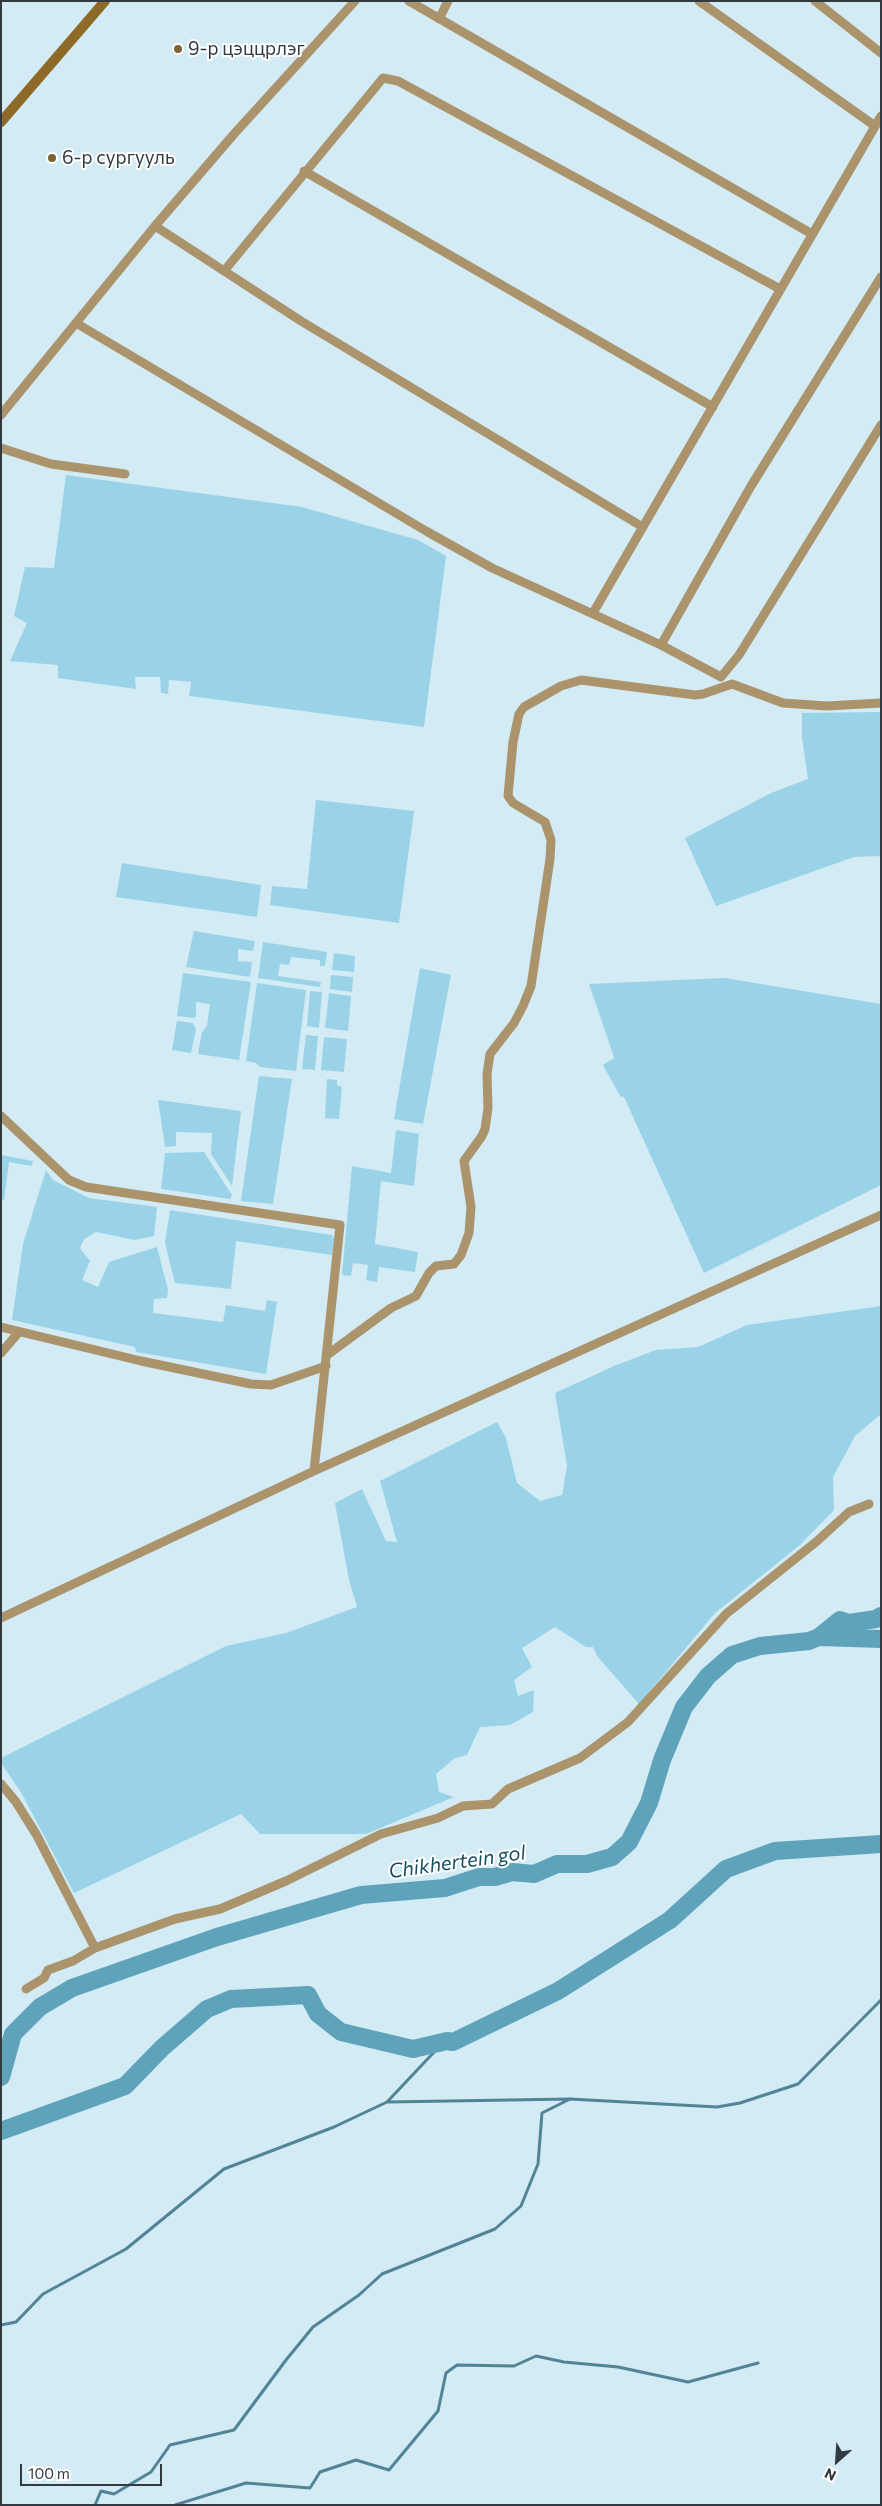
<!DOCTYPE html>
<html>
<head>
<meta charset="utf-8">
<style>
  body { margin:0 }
  #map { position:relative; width:882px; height:2506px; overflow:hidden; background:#d2ebf4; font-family:Commissioner,sans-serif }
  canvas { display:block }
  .frame { position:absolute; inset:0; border:2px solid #313b3f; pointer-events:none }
  .north { position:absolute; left:812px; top:2436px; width:50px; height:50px; -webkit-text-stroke:4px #fff; paint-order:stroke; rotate:206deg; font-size:14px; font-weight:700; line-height:20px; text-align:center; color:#313b3f }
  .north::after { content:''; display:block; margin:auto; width:18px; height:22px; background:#313b3f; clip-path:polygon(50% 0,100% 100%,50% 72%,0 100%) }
  .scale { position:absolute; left:20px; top:2464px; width:142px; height:22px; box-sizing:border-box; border:2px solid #313b3f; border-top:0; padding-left:6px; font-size:15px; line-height:18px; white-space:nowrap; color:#313b3f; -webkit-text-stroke:4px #fff; paint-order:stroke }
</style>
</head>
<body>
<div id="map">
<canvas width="882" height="2506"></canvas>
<div class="frame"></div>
<div class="north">N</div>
<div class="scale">100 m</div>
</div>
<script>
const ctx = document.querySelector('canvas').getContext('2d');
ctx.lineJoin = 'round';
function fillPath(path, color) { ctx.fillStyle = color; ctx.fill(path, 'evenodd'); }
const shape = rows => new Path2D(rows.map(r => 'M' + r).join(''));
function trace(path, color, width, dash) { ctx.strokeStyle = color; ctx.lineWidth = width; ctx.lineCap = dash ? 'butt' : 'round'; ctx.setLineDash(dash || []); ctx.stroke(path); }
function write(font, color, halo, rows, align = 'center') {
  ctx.font = font + ' Commissioner,sans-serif'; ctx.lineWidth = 4; ctx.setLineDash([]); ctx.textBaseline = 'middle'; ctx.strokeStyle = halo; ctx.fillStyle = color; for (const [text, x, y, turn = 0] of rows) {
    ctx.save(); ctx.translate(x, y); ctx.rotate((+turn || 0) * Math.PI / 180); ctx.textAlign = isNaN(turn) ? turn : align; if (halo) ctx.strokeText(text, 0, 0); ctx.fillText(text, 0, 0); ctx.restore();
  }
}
fillPath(shape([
  [66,475,302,507,418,540,446,556,424,727,189,696,191,682,169,680,168,694,161,693,160,677,135,677,136,689,58,678,58,665,10,661,27,623,14,616,25,567,54,568],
  [881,712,881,856,854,857,716,906,685,838,771,793,808,779,802,738,802,713],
  [316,800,414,811,399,923,270,905,272,886,307,889],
  [122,863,261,885,257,917,116,897],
  [194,931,255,941,253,951,238,949,238,961,252,962,250,977,186,967],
  [263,942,327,952,325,966,320,966,320,960,291,957,289,965,280,964,278,976,321,982,320,987,258,978],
  [334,953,355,956,354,972,332,970],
  [420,968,451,975,423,1124,394,1119],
  [183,973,251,982,239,1060,198,1054,202,1032,207,1026,210,1004,196,1002,196,1016,194,1018,177,1016],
  [331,975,353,977,352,992,330,989],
  [725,978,881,1004,881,1185,704,1273,624,1097,620,1096,603,1065,614,1058,613,1054,589,984],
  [257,983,306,990,296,1071,260,1067,256,1063,246,1061],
  [310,991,322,992,319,1028,307,1026],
  [329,993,351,996,348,1031,325,1028],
  [177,1021,193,1023,196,1029,191,1053,172,1050],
  [306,1035,318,1036,315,1070,302,1069],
  [324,1037,347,1039,344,1072,321,1070],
  [259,1076,292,1079,273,1204,241,1201],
  [327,1079,337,1080,337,1085,342,1087,339,1119,325,1118],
  [158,1100,241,1111,232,1186,211,1154,212,1133,176,1132,176,1146,165,1147],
  [396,1130,419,1134,414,1186,381,1181,375,1244,418,1252,415,1272,379,1267,377,1282,366,1280,368,1265,353,1263,351,1276,342,1275,352,1166,391,1173],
  [204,1152,232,1195,230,1199,161,1189,165,1153],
  [1,1155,33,1161,32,1166,9,1162,4,1200,1,1200],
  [46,1170,53,1180,89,1198,157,1207,154,1236,135,1240,96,1232,84,1239,80,1248,90,1261,82,1280,98,1287,109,1262,157,1247,168,1290,167,1298,154,1299,153,1313,223,1322,226,1305,265,1311,267,1300,277,1302,266,1374,136,1352,135,1347,12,1320,23,1244],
  [170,1210,332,1235,334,1239,332,1255,236,1241,231,1289,175,1283,165,1243],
  [881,1306,881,1414,855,1436,833,1477,834,1510,800,1545,715,1613,639,1704,597,1656,593,1647,586,1647,555,1627,522,1648,532,1667,514,1680,518,1696,534,1690,533,1712,510,1725,480,1727,467,1755,455,1758,436,1774,439,1792,454,1797,366,1834,260,1834,241,1814,74,1893,22,1794,1,1763,1,1758,226,1646,286,1633,357,1607,349,1580,335,1503,362,1489,386,1541,397,1542,380,1481,497,1422,506,1438,517,1483,540,1501,562,1495,567,1466,555,1393,614,1366,656,1350,698,1347,747,1325]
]), '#9ad3e8');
trace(shape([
  [388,2102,570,2099,717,2107,740,2103,798,2084,881,2000],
  [1,2325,16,2322,43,2294,126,2249,224,2169,334,2127,387,2102,437,2049,453,2042],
  [95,2505,101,2491,114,2494,151,2472,170,2445,234,2430,286,2360,313,2327,359,2295,382,2274,495,2229,521,2206,538,2164,542,2113,570,2099],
  [175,2505,246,2483,310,2488,320,2472,356,2460,389,2470,438,2411,446,2373,457,2365,514,2366,536,2356,564,2362,618,2367,688,2382,758,2363]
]), '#518496', 3);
trace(shape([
  [819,1637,881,1639],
  [1,2077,13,2034,40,2007,72,1988,217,1937,361,1895,445,1888,479,1877,495,1877,512,1872,534,1874,557,1864,587,1864,612,1857,629,1842,649,1803,662,1760,684,1707,708,1676,732,1655,760,1646,809,1641,819,1637,840,1620,849,1623,876,1619,881,1616],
  [1,2131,125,2086,162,2048,207,2009,231,1999,308,1995,318,2014,341,2032,413,2049,447,2041,453,2042,558,1991,670,1920,726,1869,775,1851,881,1844]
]), '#5fa3bb', 18);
trace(shape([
  [409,1,812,234],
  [699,1,875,126],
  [815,1,881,53],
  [439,19,448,1],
  [304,171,713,407],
  [155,226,301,321,641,526],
  [224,271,383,78,398,81,780,289],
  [76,323,426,531,492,568,661,645,721,677,739,655,881,425],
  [1,415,155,226,234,134,355,1],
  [1,448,51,464,125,474],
  [593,613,881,116],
  [661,645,751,486,881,277],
  [1,1116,69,1180,86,1187,340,1225,314,1471],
  [1,1327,141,1361,251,1384,271,1385,326,1366],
  [1,1353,19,1332],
  [327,1355,391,1308,416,1296,429,1273,436,1266,454,1264,461,1255,469,1233,471,1207,464,1161,482,1136,485,1129,488,1108,487,1074,490,1054,514,1023,523,1006,531,986,550,859,551,840,545,822,513,803,508,796,513,742,519,714,524,707,561,686,581,680,695,695,703,694,732,684,783,703,827,706,881,703],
  [1,1618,314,1471,881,1215],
  [1,1784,16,1802,36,1834,95,1948],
  [26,1989,44,1978,48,1970,73,1961,95,1948,175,1919,220,1909,286,1881,381,1834,438,1818,463,1806,492,1804,508,1789,580,1758,628,1722,726,1614,816,1542,849,1512,869,1504]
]), '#ab936b', 9);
trace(shape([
  [1,122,105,1]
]), '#8e6a29', 10);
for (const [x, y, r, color] of [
  [178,49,5,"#7d6234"],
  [52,158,5,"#7d6234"]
]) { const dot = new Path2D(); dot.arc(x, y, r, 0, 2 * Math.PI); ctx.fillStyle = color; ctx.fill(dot); trace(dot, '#fff', 2); }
write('19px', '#313b3f', '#fff', [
  ["9-р цэццрлэг",188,49],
  ["6-р сургууль",62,158]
], 'left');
write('italic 20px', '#154e60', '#fff', [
  ["Chikhertein gol",457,1862,-8]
]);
</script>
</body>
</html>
